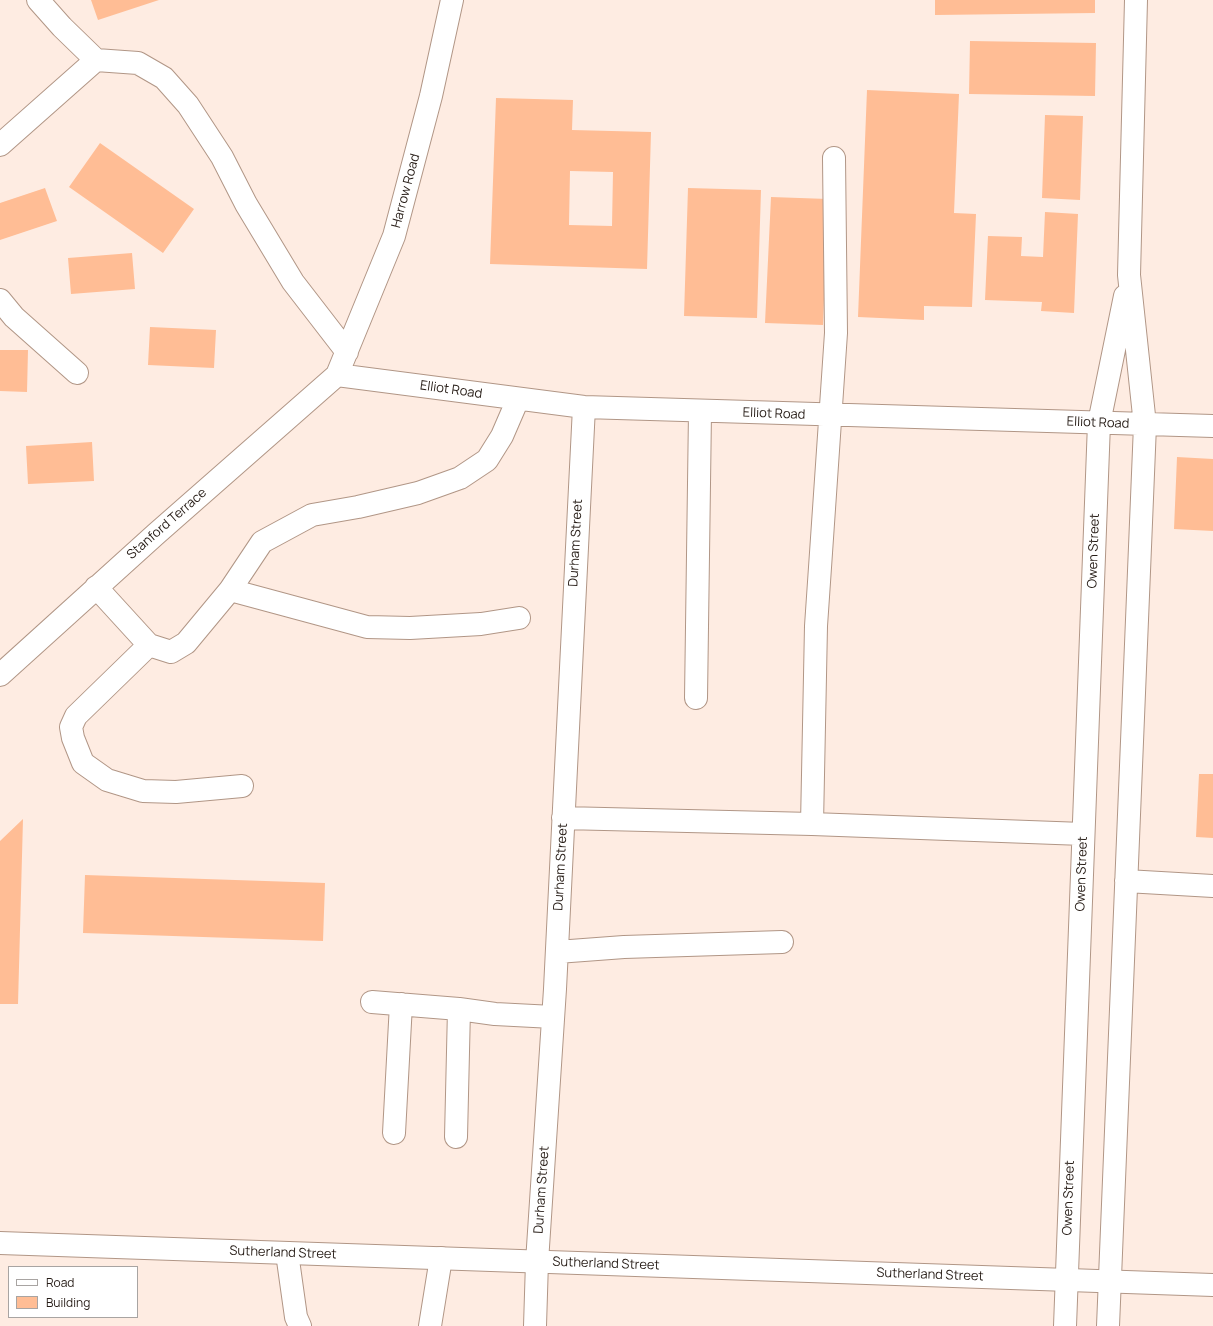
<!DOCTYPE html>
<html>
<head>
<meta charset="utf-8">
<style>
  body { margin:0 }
  #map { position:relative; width:1213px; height:1326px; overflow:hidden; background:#feece2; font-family:Manrope,sans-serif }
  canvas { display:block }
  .legend { position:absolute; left:8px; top:1266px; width:130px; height:52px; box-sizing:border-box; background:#fff; border:1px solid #a8a4a2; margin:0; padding:5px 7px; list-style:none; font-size:12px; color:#261c16 }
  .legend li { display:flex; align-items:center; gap:8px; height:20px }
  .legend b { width:20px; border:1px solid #a8a4a2 }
</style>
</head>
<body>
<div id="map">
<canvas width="1213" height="1326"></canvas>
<ul class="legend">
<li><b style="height:5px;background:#fff"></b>Road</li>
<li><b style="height:11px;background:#ffbd95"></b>Building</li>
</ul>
</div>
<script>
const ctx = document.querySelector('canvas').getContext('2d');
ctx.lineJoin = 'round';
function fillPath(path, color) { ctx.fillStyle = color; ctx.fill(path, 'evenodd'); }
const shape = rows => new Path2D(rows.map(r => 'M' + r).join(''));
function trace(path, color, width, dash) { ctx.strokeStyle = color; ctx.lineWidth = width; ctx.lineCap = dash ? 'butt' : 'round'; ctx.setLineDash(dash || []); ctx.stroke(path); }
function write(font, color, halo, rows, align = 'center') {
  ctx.font = font + ' Manrope,sans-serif'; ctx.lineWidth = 3; ctx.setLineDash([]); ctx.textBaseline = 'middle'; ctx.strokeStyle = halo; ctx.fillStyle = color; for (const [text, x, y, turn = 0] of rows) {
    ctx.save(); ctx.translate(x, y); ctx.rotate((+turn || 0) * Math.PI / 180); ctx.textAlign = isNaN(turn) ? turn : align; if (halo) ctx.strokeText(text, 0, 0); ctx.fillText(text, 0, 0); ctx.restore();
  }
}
fillPath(shape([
  [91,0,159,0,98,20],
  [935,0,1095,0,1095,13,935,15],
  [970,41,1096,43,1095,96,969,94],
  [867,90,959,94,954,213,976,214,972,307,924,306,924,320,858,317],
  [496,98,573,100,572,130,651,132,647,269,490,264],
  [570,171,613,172,612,226,569,225],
  [1045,115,1083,116,1080,200,1042,198],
  [100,143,194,209,163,253,69,187],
  [45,188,57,221,0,240,0,203],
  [688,188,761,190,757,318,684,316],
  [771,197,828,199,823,325,765,323],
  [1045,212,1078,214,1074,313,1041,311,1042,302,985,300,988,236,1022,237,1021,256,1043,257],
  [132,253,135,289,71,294,68,258],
  [150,327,216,330,214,368,148,365],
  [0,350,28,350,27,392,0,391],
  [92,442,94,481,28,484,26,446],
  [1177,457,1213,459,1213,531,1174,529],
  [1199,774,1213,774,1213,838,1196,837],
  [23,819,18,1004,0,1004,0,841],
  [85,875,325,883,323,941,83,933]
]), '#ffbd95');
const minor = shape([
  [38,0,62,27,96,60,138,63,164,78,188,105,222,157,246,204,293,282,347,352],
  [0,145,96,60],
  [0,300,14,317,77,373],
  [337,375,584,407,1213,426],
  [96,587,149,645,171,652,186,643,230,590,262,542,312,515,358,507,418,493,460,478,487,460,502,436,518,399],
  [230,590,367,627,410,628,481,624,519,618],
  [149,645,76,716,71,727,73,738,83,763,107,780,143,791,176,792,242,786],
  [0,675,156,534,337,375,394,236,431,96,452,0],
  [696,698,700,412],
  [563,818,812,824,1083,834],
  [812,824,816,626,836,333,834,158],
  [1126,881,1213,886],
  [557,952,624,947,782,942],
  [372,1002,459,1009,495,1014,553,1017],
  [394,1133,401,1004],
  [456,1137,459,1009],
  [287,1253,296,1317,300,1326],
  [430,1326,441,1258],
  [535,1326,537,1262,555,989,584,407],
  [1065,1326,1099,423,1125,296],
  [1108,1326,1145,425,1129,275,1136,0]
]);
const major = shape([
  [0,1243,1213,1285]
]);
trace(minor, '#b19686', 24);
trace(major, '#b19686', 24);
trace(minor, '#fff', 22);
trace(major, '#fff', 22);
write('13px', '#261c16', '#fff', [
  ["Harrow Road",406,191,-75],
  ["Elliot Road",451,390,8],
  ["Elliot Road",774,414,2],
  ["Elliot Road",1098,423,2],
  ["Stanford Terrace",167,524,-41],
  ["Durham Street",576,543,-87],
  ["Owen Street",1094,551,-88],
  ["Durham Street",561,867,-87],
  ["Owen Street",1082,874,-88],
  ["Durham Street",542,1190,-86],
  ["Owen Street",1069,1198,-88],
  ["Sutherland Street",283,1253,2],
  ["Sutherland Street",606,1264,2],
  ["Sutherland Street",930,1275,2]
]);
</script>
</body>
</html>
